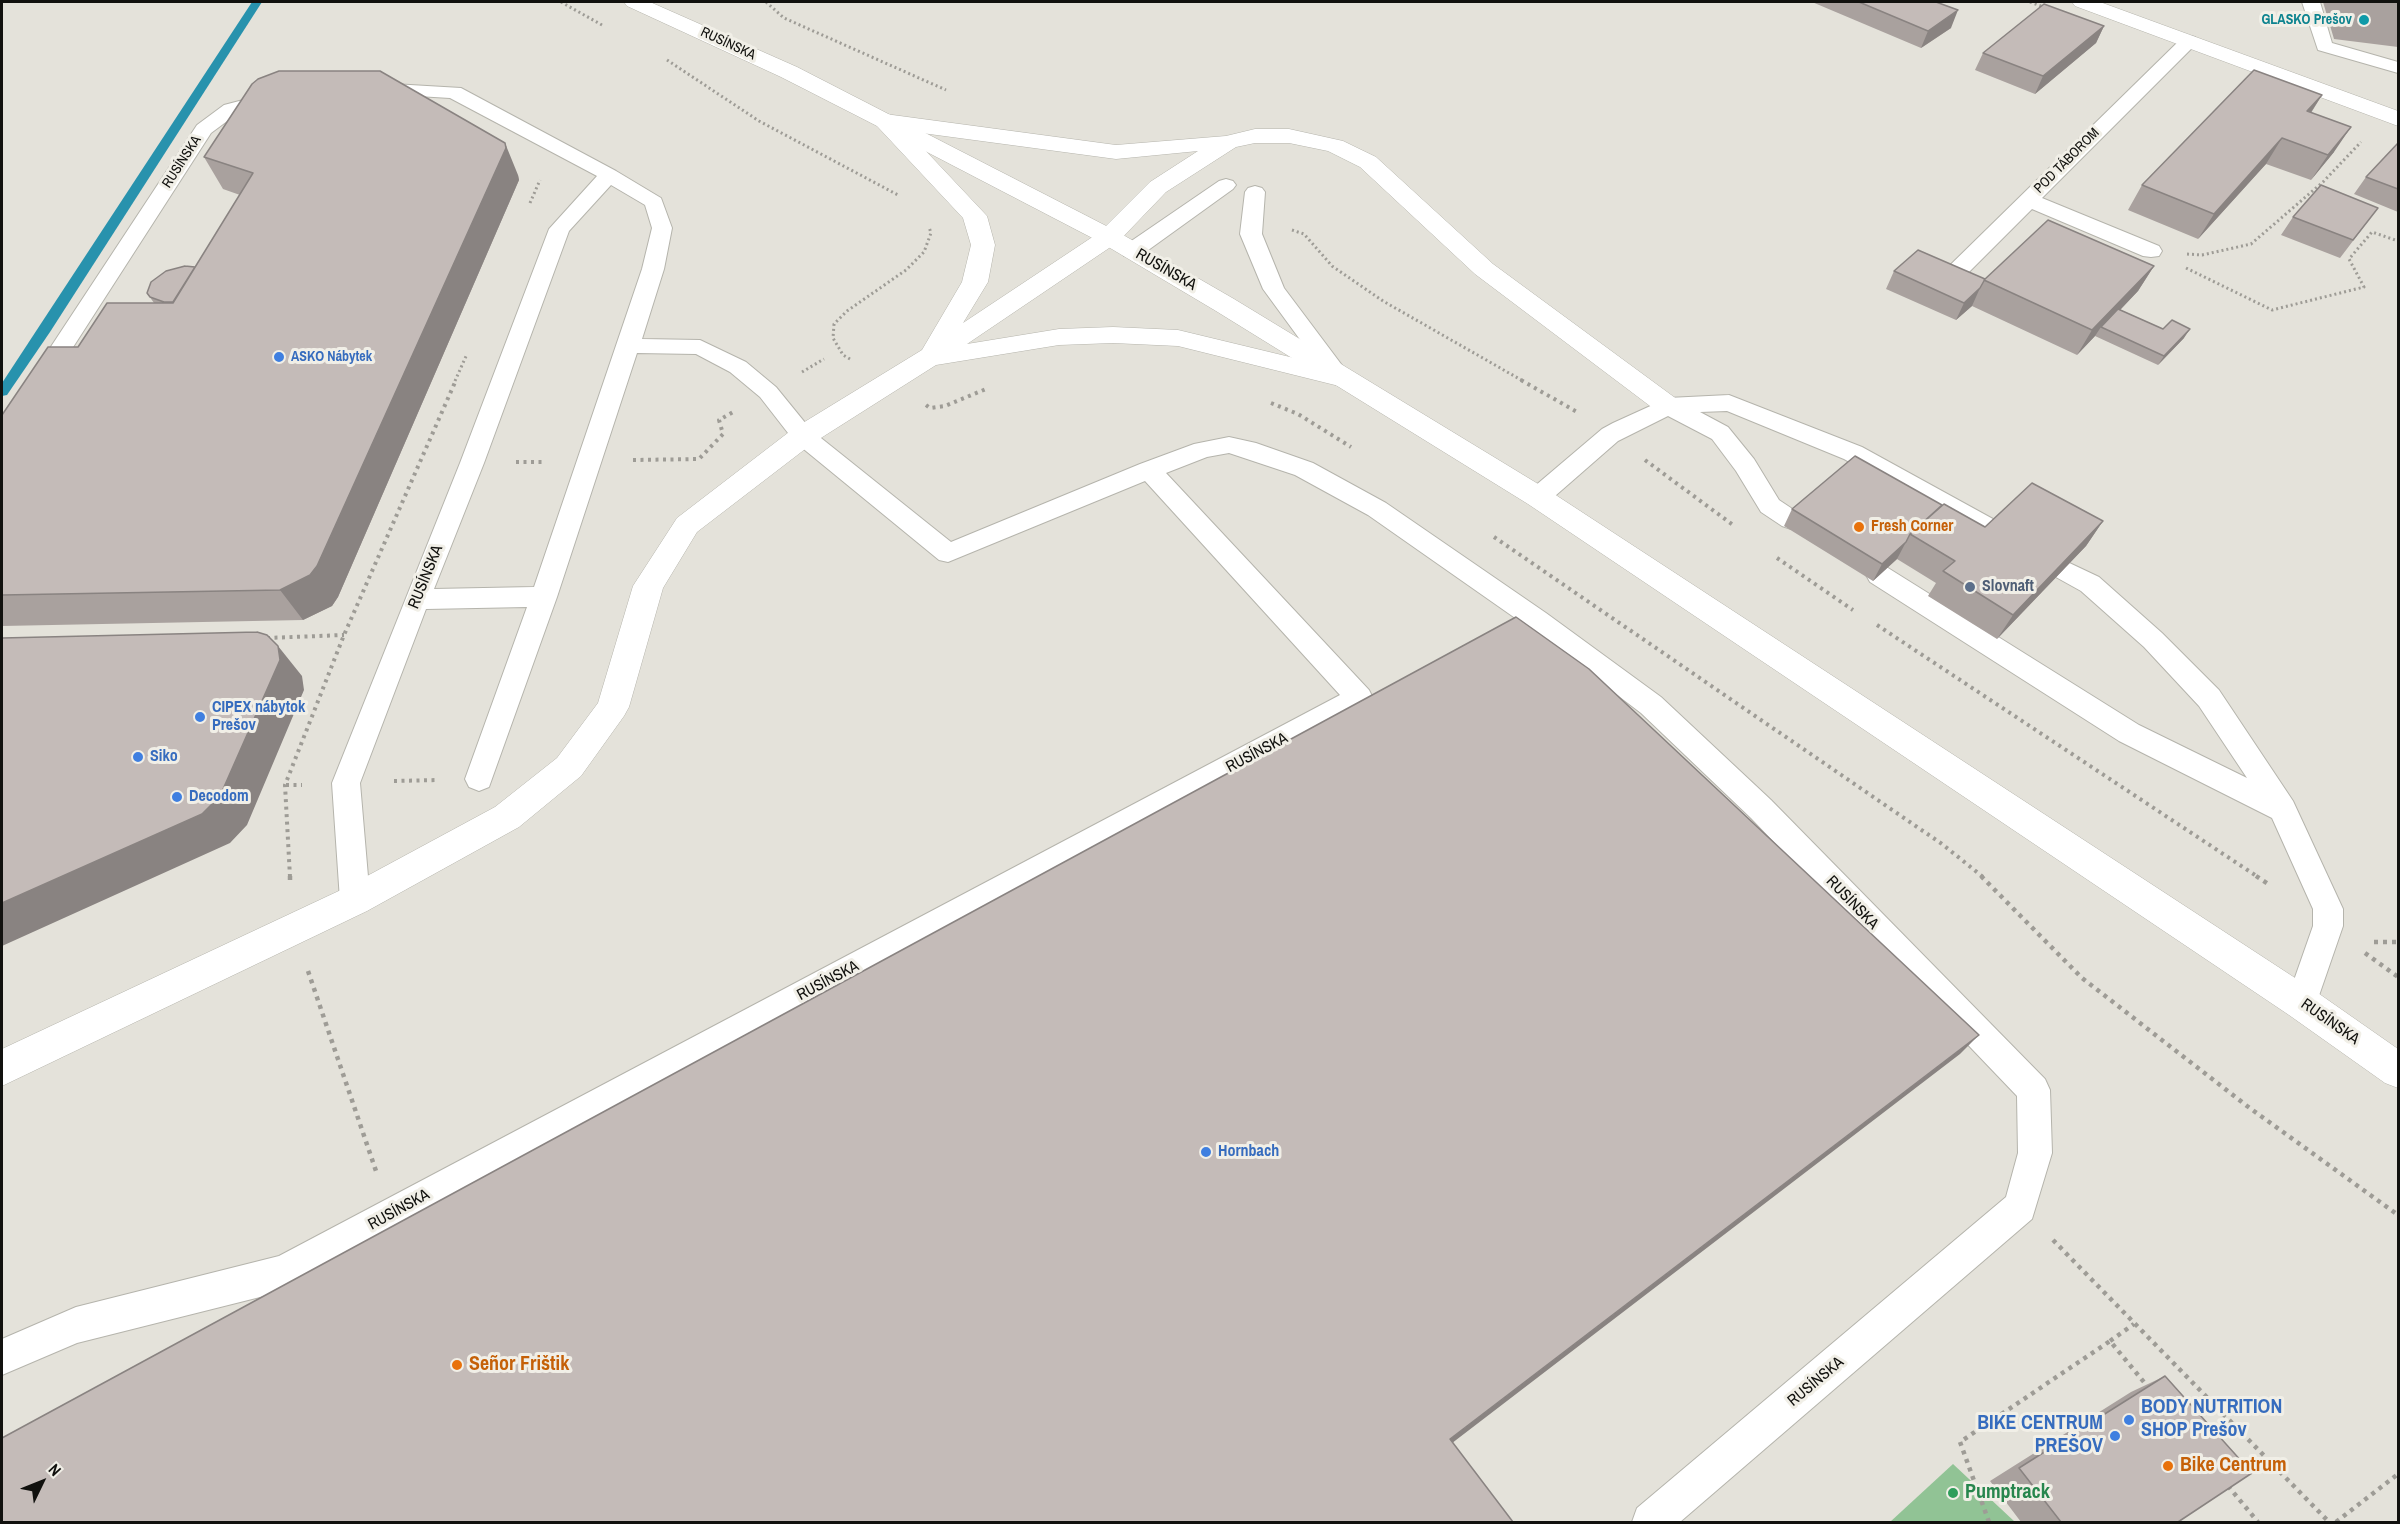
<!DOCTYPE html>
<html>
<head>
<meta charset="utf-8">
<style>
  body { margin:0 }
  #map { position:relative; width:2400px; height:1524px; overflow:hidden; background:#e4e2da; font-family:"Archivo Narrow",sans-serif }
  canvas { display:block }
  .frame { position:absolute; inset:0; border:3px solid #11110e; pointer-events:none }
  .north { position:absolute; left:12px; top:1452px; width:60px; height:60px; -webkit-text-stroke:4px #f1efe7; paint-order:stroke; rotate:47deg; font-size:16px; font-weight:700; line-height:24px; text-align:center; color:#11110e }
  .north::after { content:''; display:block; margin:auto; width:21px; height:27px; background:#11110e; clip-path:polygon(50% 0,100% 100%,50% 72%,0 100%) }
</style>
</head>
<body>
<div id="map">
<canvas width="2400" height="1524"></canvas>
<div class="frame"></div>
<div class="north">N</div>
</div>
<script>
const ctx = document.querySelector('canvas').getContext('2d');
ctx.lineJoin = 'round';
function fillPath(path, color) { ctx.fillStyle = color; ctx.fill(path, 'evenodd'); }
const shape = rows => new Path2D(rows.map(r => 'M' + r).join(''));
function trace(path, color, width, dash) { ctx.strokeStyle = color; ctx.lineWidth = width; ctx.lineCap = dash ? 'butt' : 'round'; ctx.setLineDash(dash || []); ctx.stroke(path); }
function write(font, color, halo, rows, align = 'center') {
  ctx.font = font + ' "Archivo Narrow",sans-serif'; ctx.lineWidth = 6; ctx.setLineDash([]); ctx.textBaseline = 'middle'; ctx.strokeStyle = halo; ctx.fillStyle = color; for (const [text, x, y, turn = 0] of rows) {
    ctx.save(); ctx.translate(x, y); ctx.rotate((+turn || 0) * Math.PI / 180); ctx.textAlign = isNaN(turn) ? turn : align; if (halo) ctx.strokeText(text, 0, 0); ctx.fillText(text, 0, 0); ctx.restore();
  }
}
fillPath(shape([
  [1953,1464,2015,1522,1890,1522]
]), '#91c395');
fillPath(shape([
  [252,2,262,2,50,332,7,395,2,396,2,383,252,2]
]), '#2892ad');
const service = shape([
  [2302,2,2320,2,2332,43,2398,62,2398,73,2318,50,2302,2],
  [2189,36,2195,37,2198,41,2195,45,2042,198,2159,246,2162,251,2159,256,2151,257,2143,256,2032,209,1954,287,1946,289,1938,287,1935,282,1938,277,2183,37,2189,36],
  [376,83,461,88,616,171,661,198,672,228,664,269,642,339,700,340,746,362,776,387,811,430,951,542,1140,464,1194,444,1229,437,1256,443,1313,463,1386,503,1546,613,1661,697,1771,800,2045,1079,2050,1090,2052,1153,2032,1219,1680,1522,1632,1522,1637,1508,2006,1197,2018,1153,2017,1096,1751,818,1641,713,1528,627,1368,515,1295,475,1229,453,1207,457,1166,473,1369,690,1373,698,1369,706,297,1286,284,1291,77,1343,2,1375,2,1339,76,1307,279,1256,1340,695,1145,481,948,562,939,560,795,442,760,397,730,372,696,354,637,353,557,597,489,787,479,791,469,787,465,779,527,607,426,609,360,783,370,900,366,909,355,913,344,909,340,900,332,783,460,463,549,229,597,176,450,98,369,93,367,89,369,85,376,83],
  [611,185,645,205,652,228,642,269,534,587,434,589,484,463,569,231,611,185],
  [274,92,281,94,284,98,281,102,238,113,211,133,10,445,2,447,2,421,197,125,224,105,274,92],
  [1226,179,1233,181,1236,185,1233,189,1140,256,1132,257,1124,256,1121,251,1124,246,1219,181,1226,179],
  [1255,186,1262,188,1265,192,1262,234,1284,288,1347,372,1351,377,1347,382,1339,385,1331,382,1263,289,1240,234,1245,192,1248,188,1255,186],
  [1729,395,1862,447,2002,524,2006,530,2002,536,1993,539,1984,536,1844,459,1727,411,1700,412,1728,427,1754,459,1779,500,1800,514,1804,520,1800,526,1791,529,1782,526,1761,512,1736,471,1712,439,1668,416,1618,441,1547,503,1538,506,1529,503,1526,497,1529,491,1602,429,1613,423,1668,398,1729,395],
  [2063,560,2099,577,2162,633,2219,690,2293,801,2343,909,2343,926,2313,1013,2302,1017,2291,1013,2286,1003,2313,926,2313,909,2272,818,2119,741,1870,582,1866,575,1870,568,1879,566,1888,568,2139,725,2247,778,2199,706,2144,647,2081,591,2054,576,2050,569,2054,562,2063,560]
]);
const minor = shape([
  [2072,2,2100,2,2398,111,2398,126,2075,6,2072,2],
  [885,114,1116,145,1226,136,1255,129,1289,129,1343,141,1376,157,1493,264,1678,400,1682,406,1678,412,1668,415,1658,412,1475,274,1360,167,1328,151,1289,143,1255,143,1236,147,1166,192,1118,242,967,344,1059,329,1113,327,1178,330,1348,371,1352,377,1348,383,1339,386,1178,346,1113,343,1059,345,936,365,813,443,697,532,663,588,629,707,624,716,581,776,519,827,367,911,2,1086,2,1049,343,889,495,807,557,758,598,703,633,586,677,518,793,429,922,350,962,282,971,245,963,218,877,126,874,121,877,116,885,114],
  [907,131,1116,159,1198,151,1150,182,1100,232,963,323,988,282,995,245,987,216,907,131]
]);
const primary = shape([
  [624,2,650,2,797,67,1118,232,1234,299,1548,490,2315,991,2398,1049,2398,1088,2385,1083,2289,1015,1528,504,1216,311,1100,242,877,126,781,77,627,6,624,2]
]);
trace(service, '#b5b4ac', 2);
trace(minor, '#b5b4ac', 1);
trace(primary, '#b5b4ac', 1);
trace(shape([
  [561,2,602,25],
  [766,2,784,18,946,90],
  [2030,2,2046,8],
  [667,60,759,121,898,195],
  [530,203,540,180],
  [1292,230,1304,234,1332,266,1383,301,1523,381],
  [2187,254,2202,255,2251,244,2323,182,2361,142],
  [2186,268,2272,310,2364,287,2349,259,2372,232,2398,241],
  [850,359,843,355,833,338,834,324,847,311,906,270,924,252,931,233,929,227],
  [802,372,824,359],
  [455,381,467,354]
]), '#9e9c96', 3, [2, 3]);
trace(shape([
  [1521,380,1577,412],
  [1271,403,1298,414,1351,447],
  [926,405,930,408,945,406,986,389],
  [633,460,699,459,723,434,719,420,733,412],
  [1645,460,1733,525],
  [516,462,545,462],
  [1494,537,1942,844,1983,877],
  [1777,558,1853,610],
  [1877,625,2258,877],
  [267,638,344,635],
  [394,781,437,780],
  [286,785,302,785],
  [290,877,285,785,344,635,456,380]
]), '#9e9c96', 4, [3, 4.5]);
trace(shape([
  [290,876,290,882],
  [1981,876,2082,978,2247,1106,2398,1215],
  [2256,876,2268,884],
  [2374,942,2398,942],
  [2365,953,2398,977],
  [308,971,376,1171],
  [2053,1240,2329,1522],
  [2110,1341,2134,1324],
  [2228,1486,2258,1522],
  [1989,1522,1960,1442,2110,1341,2148,1387],
  [2336,1522,2398,1474]
]), '#9e9c96', 4.5, [4, 5]);
fillPath(service, '#fff');
fillPath(minor, '#fff');
fillPath(primary, '#fff');
fillPath(shape([
  [1812,2,1936,2,1951,28,1921,48],
  [2323,2,2398,2,2398,47,2334,39],
  [2104,26,2096,43,2035,94,1975,70,1983,53],
  [2322,95,2311,113,2334,152,2311,180,2266,164,2198,239,2128,210,2142,185],
  [2398,143,2398,212,2354,194,2366,177],
  [204,157,518,175,519,180,338,597,332,606,303,620,2,626,2,415,78,347,154,303,147,293,195,267,240,195,223,189],
  [2378,208,2340,258,2281,235,2293,217],
  [2154,266,2138,291,2120,310,2163,329,2184,338,2158,365,2095,336,2077,355,1972,306,1956,320,1886,289,1894,271,1985,279],
  [1942,505,1985,527,2103,521,2086,546,1997,639,1928,596,1936,583,1897,559,1873,581,1784,526,1792,509],
  [2165,1376,2178,1522,2021,1522,1990,1481,2131,1392]
]), '#a9a19e');
fillPath(shape([
  [1958,10,1951,28,1921,48,1928,31],
  [2104,26,2096,43,2035,94,2043,76],
  [2322,95,2306,120,2307,111],
  [2351,127,2334,152,2311,180,2328,155],
  [2282,138,2266,164,2198,239,2214,214],
  [505,143,518,175,519,180,338,597,332,606,303,620,280,590],
  [2154,266,2138,291,2103,328,2101,327,2095,336,2077,355,2092,330],
  [1980,288,1972,306,1956,320,1964,303],
  [2190,329,2184,338,2158,365,2164,356],
  [2103,521,2086,546,1997,639,2013,615],
  [1906,542,1897,559,1873,581,1882,564],
  [278,646,302,676,304,690,247,825,230,843,2,946,2,903],
  [1979,1035,1960,1054,1443,1450,1450,1439]
]), '#898381');
const building = shape([
  [1859,2,1936,2,1958,10,1928,31,1859,2],
  [2044,4,2104,26,2043,76,1983,53,2044,4],
  [2254,70,2322,95,2307,111,2351,127,2328,155,2282,138,2214,214,2142,185,2254,70],
  [279,71,380,71,505,143,506,148,317,566,310,575,280,590,2,595,2,415,48,347,78,347,107,303,173,303,253,173,204,157,252,84,258,79,279,71],
  [2398,143,2398,189,2366,177,2398,143],
  [2321,185,2378,208,2353,240,2293,217,2321,185],
  [2048,220,2154,266,2092,330,1984,280,2048,220],
  [1918,250,1985,279,1980,288,1964,303,1894,271,1918,250],
  [185,266,195,267,173,302,164,302,150,297,147,293,151,282,166,271,185,266],
  [2118,309,2163,329,2172,320,2190,329,2164,356,2101,327,2118,309],
  [1855,456,1942,505,1910,534,1906,542,1882,564,1792,509,1855,456],
  [2032,483,2103,521,2013,615,1943,571,1955,561,1910,534,1944,504,1985,527,2032,483],
  [1516,617,1589,669,1979,1035,1450,1439,1513,1522,2,1522,2,1438,1516,617],
  [257,632,267,635,278,646,280,660,220,796,202,814,2,903,2,638,257,632],
  [2165,1376,2252,1473,2178,1522,2061,1522,2019,1468,2165,1376]
]);
fillPath(building, '#c4bbb8');
trace(building, '#898381', 1.5);
for (const [x, y, r, color] of [
  [2364,20,6,"#0f9aa8"],
  [279,357,6,"#3f7fe0"],
  [1859,527,6,"#e8710a"],
  [1970,587,6,"#5c6f8a"],
  [200,717,6,"#3f7fe0"],
  [138,757,6,"#3f7fe0"],
  [177,797,6,"#3f7fe0"],
  [1206,1152,6,"#3f7fe0"],
  [457,1365,6,"#e8710a"],
  [2129,1420,6,"#3f7fe0"],
  [2115,1436,6,"#3f7fe0"],
  [2168,1466,6,"#e8710a"],
  [1953,1493,6,"#2e9e5b"]
]) { const dot = new Path2D(); dot.arc(x, y, r, 0, 2 * Math.PI); ctx.fillStyle = color; ctx.fill(dot); trace(dot, '#f1efe7', 2); }
write('bold 14px', '#0d838f', '#f1efe7', [
  ["GLASKO Prešov",2352,20]
], 'right');
write('14px', '#11110e', '#f1efe7', [
  ["RUSÍNSKA",728,44,25],
  ["POD TÁBOROM",2067,161,-45],
  ["RUSÍNSKA",182,162,-57]
]);
write('bold 14px', '#366cbe', '#f1efe7', [
  ["ASKO Nábytek",291,357]
], 'left');
write('16px', '#11110e', '#f1efe7', [
  ["RUSÍNSKA",1166,270,30],
  ["RUSÍNSKA",426,577,-68],
  ["RUSÍNSKA",1257,753,-28],
  ["RUSÍNSKA",1852,903,46],
  ["RUSÍNSKA",828,981,-28],
  ["RUSÍNSKA",2330,1022,35],
  ["RUSÍNSKA",399,1210,-29],
  ["RUSÍNSKA",1816,1382,-40]
]);
write('bold 16px', '#c56008', '#f1efe7', [
  ["Fresh Corner",1871,527]
], 'left');
write('bold 16px', '#4e5e75', '#f1efe7', [
  ["Slovnaft",1982,587]
], 'left');
write('bold 16px', '#366cbe', '#f1efe7', [
  ["CIPEX nábytok",212,708],
  ["Prešov",212,726],
  ["Siko",150,757],
  ["Decodom",189,797],
  ["Hornbach",1218,1152]
], 'left');
write('bold 20px', '#c56008', '#f1efe7', [
  ["Señor Frištik",469,1365],
  ["Bike Centrum",2180,1466]
], 'left');
write('bold 20px', '#366cbe', '#f1efe7', [
  ["BODY NUTRITION",2141,1408],
  ["SHOP Prešov",2141,1431],
  ["BIKE CENTRUM",2103,1424,"right"],
  ["PREŠOV",2103,1447,"right"]
], 'left');
write('bold 20px', '#27864d', '#f1efe7', [
  ["Pumptrack",1965,1493]
], 'left');
</script>
</body>
</html>
